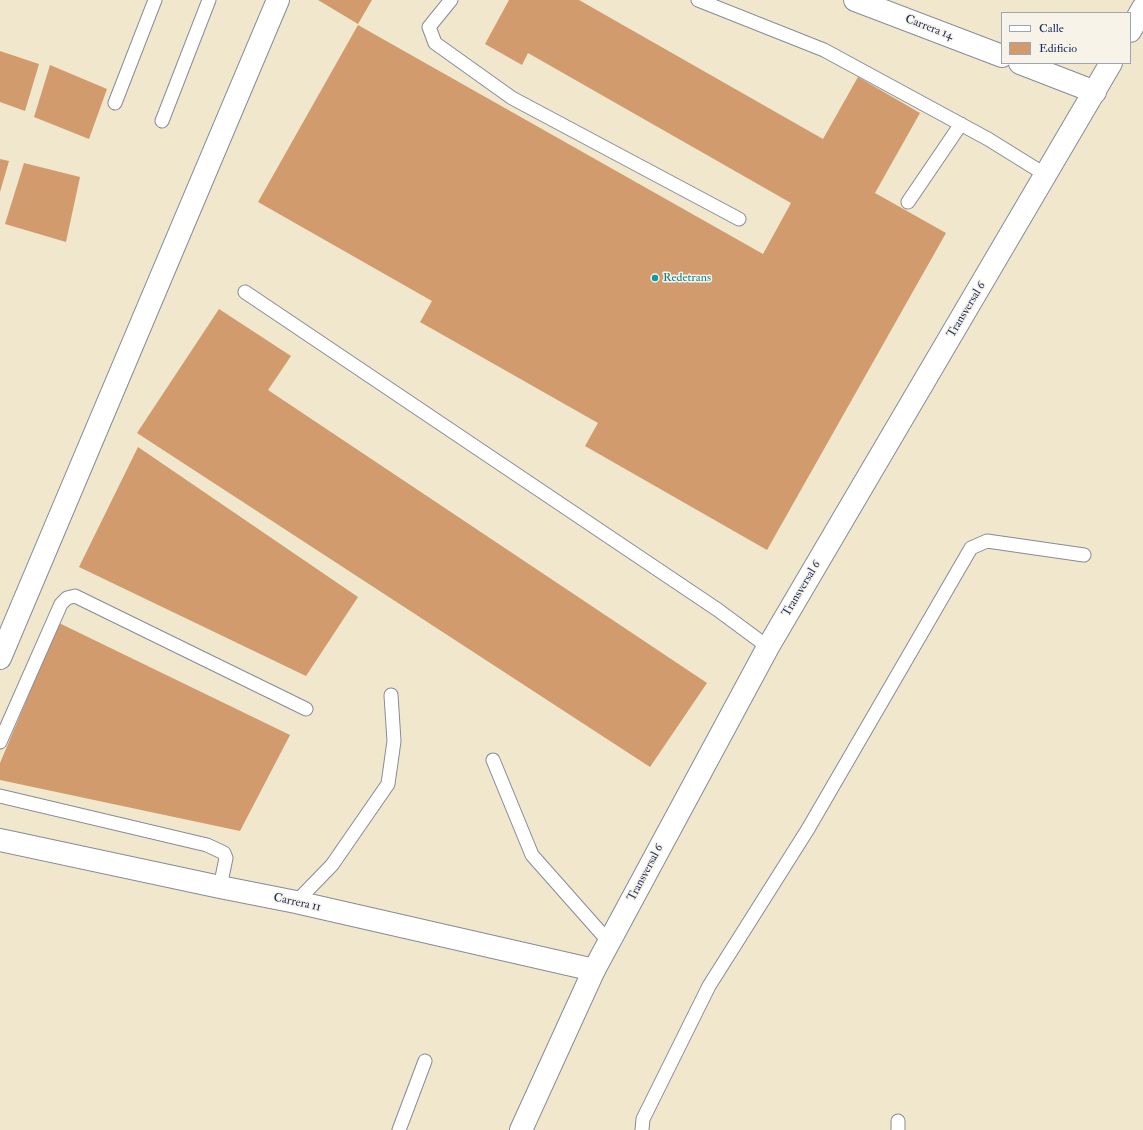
<!DOCTYPE html>
<html>
<head>
<meta charset="utf-8">
<style>
  body { margin:0 }
  #map { position:relative; width:1143px; height:1130px; overflow:hidden; background:#f0e7cd; font-family:"IM FELL Double Pica",serif }
  canvas { display:block }
  .legend { position:absolute; left:1001px; top:12px; width:130px; height:52px; box-sizing:border-box; background:#f7f3e8; border:1px solid #9fa5b1; margin:0; padding:5px 7px; list-style:none; font-size:12px; color:#1b2f5e }
  .legend li { display:flex; align-items:center; gap:8px; height:20px }
  .legend b { width:20px; border:1px solid #9fa5b1 }
</style>
</head>
<body>
<div id="map">
<canvas width="1143" height="1130"></canvas>
<ul class="legend">
<li><b style="height:5px;background:#fff"></b>Calle</li>
<li><b style="height:11px;background:#d19b6d"></b>Edificio</li>
</ul>
</div>
<script>
const ctx = document.querySelector('canvas').getContext('2d');
ctx.lineJoin = 'round';
function fillPath(path, color) { ctx.fillStyle = color; ctx.fill(path, 'evenodd'); }
const shape = rows => new Path2D(rows.map(r => 'M' + r).join(''));
function trace(path, color, width, dash) { ctx.strokeStyle = color; ctx.lineWidth = width; ctx.lineCap = dash ? 'butt' : 'round'; ctx.setLineDash(dash || []); ctx.stroke(path); }
function write(font, color, halo, rows, align = 'center') {
  ctx.font = font + ' "IM FELL Double Pica",serif'; ctx.lineWidth = 3; ctx.setLineDash([]); ctx.textBaseline = 'middle'; ctx.strokeStyle = halo; ctx.fillStyle = color; for (const [text, x, y, turn = 0] of rows) {
    ctx.save(); ctx.translate(x, y); ctx.rotate((+turn || 0) * Math.PI / 180); ctx.textAlign = isNaN(turn) ? turn : align; if (halo) ctx.strokeText(text, 0, 0); ctx.fillText(text, 0, 0); ctx.restore();
  }
}
fillPath(shape([
  [318,0,372,0,358,24],
  [509,0,579,0,823,139,858,77,920,113,875,193,946,233,767,550,585,446,598,423,420,322,432,301,258,202,358,25,763,254,791,203,528,53,522,65,485,44],
  [0,51,39,64,25,111,0,102],
  [50,65,107,89,89,139,34,117],
  [0,159,9,161,0,192],
  [24,163,80,177,66,242,5,224],
  [219,309,291,356,268,390,707,683,650,767,137,433],
  [138,447,358,597,306,676,79,567],
  [59,623,290,735,240,831,0,780,0,763]
]), '#d19b6d');
const lane = shape([
  [451,0,429,27,435,43,512,98,739,219],
  [698,0,824,50,988,139,1046,175],
  [115,103,155,0],
  [162,121,209,0],
  [908,202,961,124],
  [245,292,718,610,768,647],
  [0,742,61,604,67,598,75,596,306,709],
  [493,760,532,855,609,942],
  [0,796,207,845,224,853,226,858,220,887],
  [296,902,332,865,388,784,394,741,391,695],
  [898,1121,898,1130],
  [399,1130,425,1061],
  [642,1130,643,1119,709,986,808,829,971,548,987,541,1084,555]
]);
const street = shape([
  [855,0,1002,56],
  [1020,63,1095,92],
  [0,658,278,0],
  [0,840,220,887,296,902,594,970]
]);
const secondary = shape([
  [1130,31,1143,8],
  [521,1130,594,970,768,647,1111,63]
]);
trace(lane, '#868b96', 15);
trace(street, '#868b96', 24);
trace(secondary, '#868b96', 24);
trace(lane, '#fff', 13);
trace(street, '#fff', 22);
trace(secondary, '#fff', 22);
for (const [x, y, r, color] of [
  [655,278,4,"#0f9aa8"]
]) { const dot = new Path2D(); dot.arc(x, y, r, 0, 2 * Math.PI); ctx.fillStyle = color; ctx.fill(dot); trace(dot, '#f7f3e8', 1.5); }
write('12px', '#1b2f5e', '#f7f3e8', [
  ["Carrera 14",929,28,21],
  ["Transversal 6",967,310,-59],
  ["Transversal 6",802,589,-59],
  ["Transversal 6",646,873,-62],
  ["Carrera 11",297,903,12]
]);
write('12px', '#0d838f', '#f7f3e8', [
  ["Redetrans",663,278]
], 'left');
</script>
</body>
</html>
